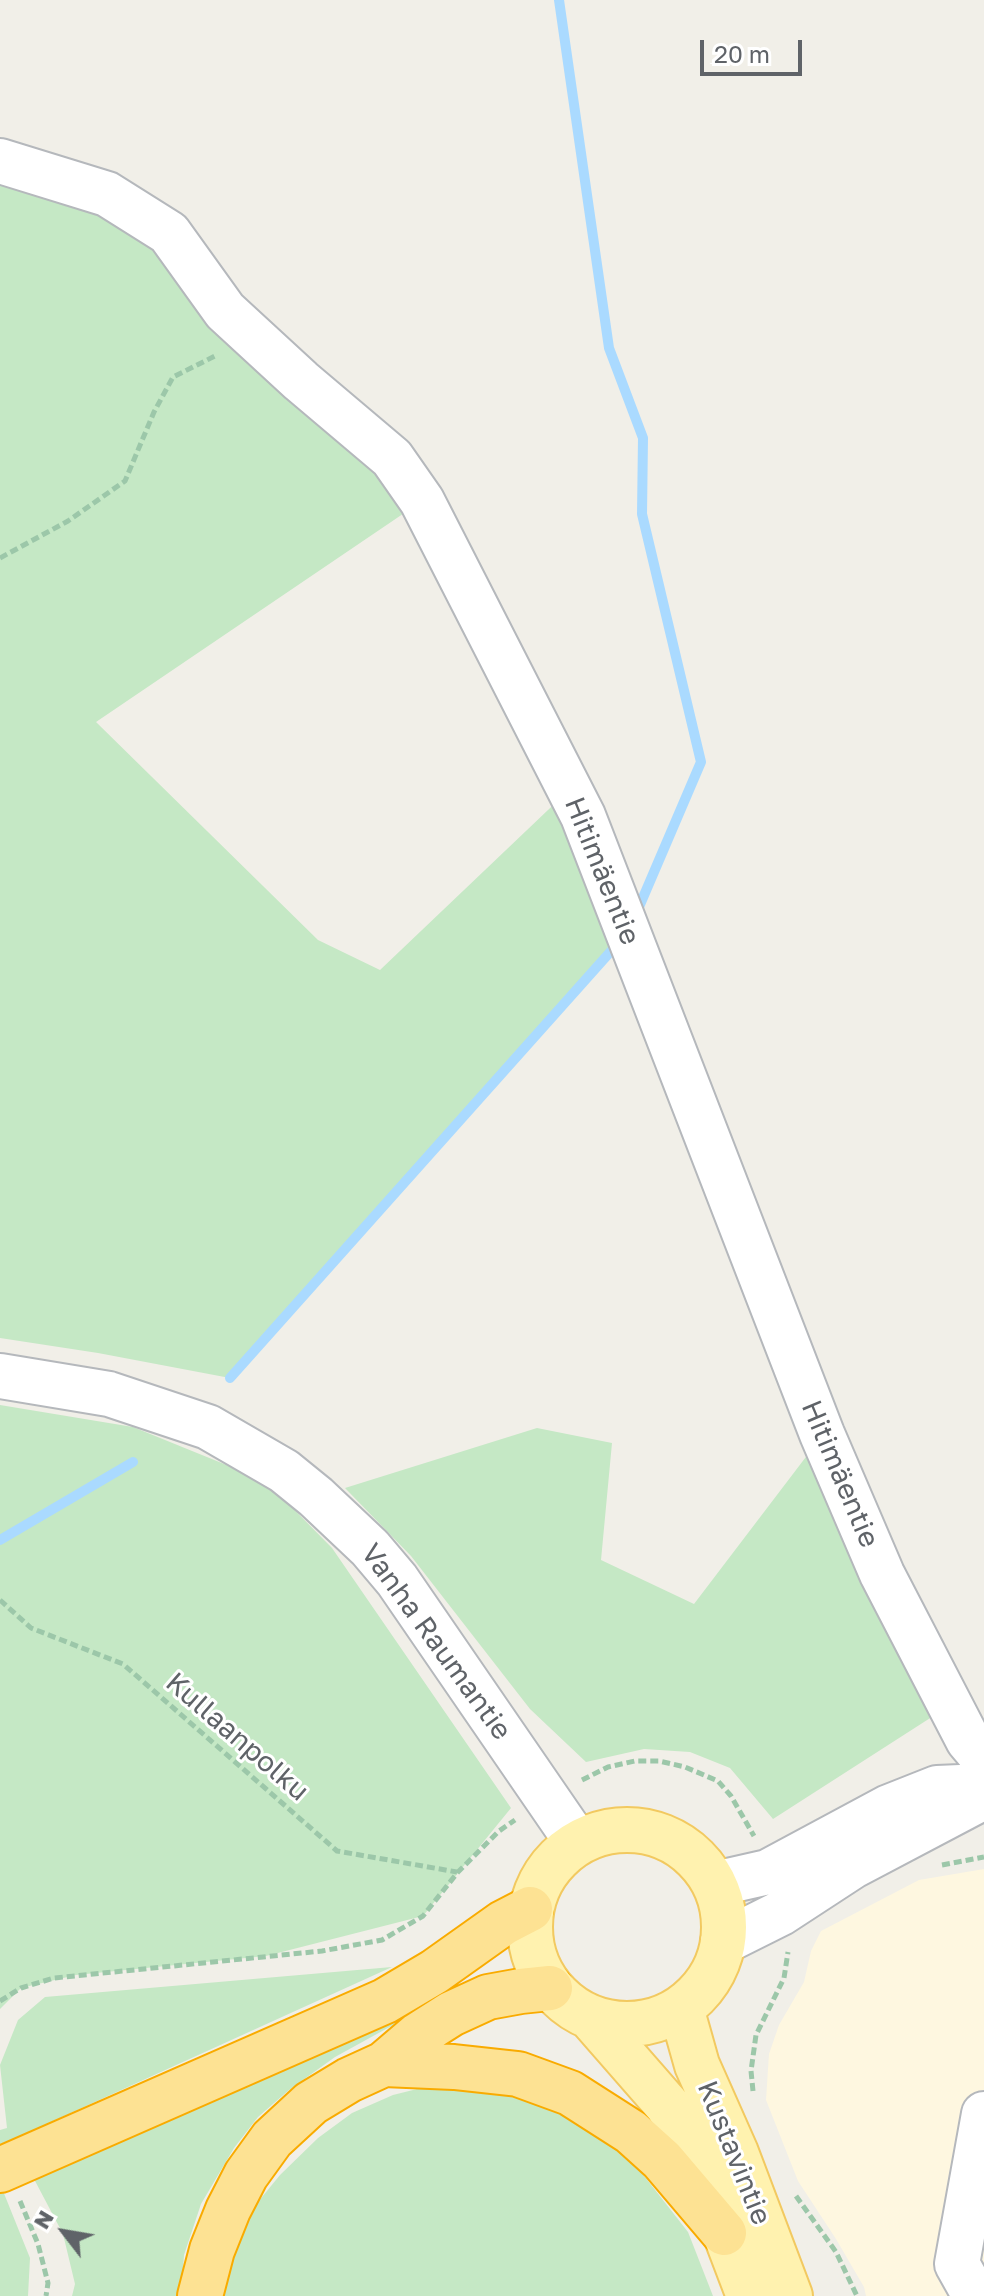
<!DOCTYPE html>
<html>
<head>
<meta charset="utf-8">
<style>
  body { margin:0 }
  #map { position:relative; width:984px; height:2296px; overflow:hidden; background:#f1efe8; font-family:"Golos Text",sans-serif }
  canvas { display:block }
  .north { position:absolute; left:24px; top:2192px; width:80px; height:80px; -webkit-text-stroke:6px #fff; paint-order:stroke; rotate:301deg; font-size:22px; font-weight:700; line-height:32px; text-align:center; color:#5f6368 }
  .north::after { content:''; display:block; margin:auto; width:28px; height:36px; background:#5f6368; clip-path:polygon(50% 0,100% 100%,50% 72%,0 100%) }
  .scale { position:absolute; left:700px; top:40px; width:102px; height:36px; box-sizing:border-box; border:4px solid #5f6368; border-top:0; padding-left:10px; font-size:24px; line-height:28px; white-space:nowrap; color:#5f6368; -webkit-text-stroke:6px #fff; paint-order:stroke }
</style>
</head>
<body>
<div id="map">
<canvas width="984" height="2296"></canvas>
<div class="north">N</div>
<div class="scale">20 m</div>
</div>
<script>
const ctx = document.querySelector('canvas').getContext('2d');
ctx.lineJoin = 'round';
function fillPath(path, color) { ctx.fillStyle = color; ctx.fill(path, 'evenodd'); }
const shape = rows => new Path2D(rows.map(r => 'M' + r).join(''));
function trace(path, color, width, dash) { ctx.strokeStyle = color; ctx.lineWidth = width; ctx.lineCap = dash ? 'butt' : 'round'; ctx.setLineDash(dash || []); ctx.stroke(path); }
function write(font, color, halo, rows, align = 'center') {
  ctx.font = font + ' "Golos Text",sans-serif'; ctx.lineWidth = 6; ctx.setLineDash([]); ctx.textBaseline = 'middle'; ctx.strokeStyle = halo; ctx.fillStyle = color; for (const [text, x, y, turn = 0] of rows) {
    ctx.save(); ctx.translate(x, y); ctx.rotate((+turn || 0) * Math.PI / 180); ctx.textAlign = isNaN(turn) ? turn : align; if (halo) ctx.strokeText(text, 0, 0); ctx.fillText(text, 0, 0); ctx.restore();
  }
}
fillPath(shape([
  [984,1869,984,2296,866,2296,864,2287,836,2239,798,2181,766,2100,769,2054,779,2025,804,1982,811,1951,821,1931,919,1880]
]), '#fef7e0');
fillPath(shape([
  [0,163,107,194,422,501,96,722,318,940,380,970,569,790,628,932,230,1378,98,1353,0,1338],
  [0,1405,133,1427,266,1481,332,1548,511,1808,423,1916,266,1956,76,1975,21,1988,0,2009],
  [537,1428,612,1443,601,1560,694,1604,815,1445,938,1713,773,1819,730,1768,690,1752,644,1749,586,1762,530,1709,411,1556,345,1488],
  [392,1967,9,2141,0,2144,0,2130,7,2128,0,2065,18,2020,45,1997],
  [453,1981,455,1991,335,2057,289,2090,258,2117,234,2148,201,2204,184,2255,181,2296,72,2296,75,2284,63,2234,34,2179],
  [462,2085,534,2093,608,2140,641,2172,688,2232,713,2296,219,2296,232,2249,253,2208,280,2175,318,2138,352,2113,393,2095,421,2088],
  [3,2191,30,2258,28,2296,0,2296,0,2192]
]), '#c5e8c5');
trace(shape([
  [559,0,609,348,643,438,642,514,701,762,636,914],
  [230,1378,620,941],
  [0,1540,133,1462]
]), '#aadaff', 10);
const minor = shape([
  [0,161,107,194,169,233,225,311,301,381,392,458,422,501,583,816,822,1434,882,1574,968,1740,984,1759],
  [0,1376,109,1394,208,1427,284,1471,316,1497,370,1548,397,1580,577,1842],
  [715,1884,768,1872,889,1807,937,1788,984,1786],
  [723,1942,781,1913,853,1866,984,1797],
  [975,2296,957,2264,984,2114]
]);
const major = shape([
  '530 1927a97 97 0 1 1 194 0a97 97 0 1 1-194 0Z',
  [681,2008,697,2065,736,2153,790,2296],
  [591,2018,667,2105,690,2141,749,2296]
]);
const highway = shape([
  [384,2064,418,2035,451,2014,488,1997,521,1991,550,1988],
  [0,2170,385,2001,434,1972,503,1923,530,1909],
  [200,2296,212,2250,228,2210,246,2175,272,2139,311,2103,349,2080,384,2064,454,2067,518,2074,570,2093,631,2132,662,2160,724,2233]
]);
trace(minor, '#b5b8bc', 48);
trace(major, '#f2c960', 48);
trace(highway, '#f9ab00', 48);
trace(shape([
  [0,558,68,521,125,481,154,412,173,377,217,355],
  [0,1600,31,1628,123,1664,337,1851,457,1872],
  [582,1780,608,1767,635,1761,659,1761,685,1767,718,1781,731,1796,754,1836],
  [942,1865,984,1857],
  [0,2001,21,1988,54,1978,322,1951,382,1940,423,1916,458,1872,499,1831,515,1820],
  [753,2091,751,2071,756,2035,784,1978,788,1952],
  [796,2196,836,2252,857,2296],
  [20,2201,38,2244,48,2283,46,2296]
]), '#9cc7a9', 5, [8, 4]);
trace(minor, '#fff', 44);
trace(major, '#fff2af', 44);
trace(highway, '#fde293', 44);
write('28px', '#5f6368', '#fff', [
  ["Hitimäentie",602,871,68],
  ["Hitimäentie",840,1474,67],
  ["Vanha Raumantie",436,1642,54],
  ["Kullaanpolku",237,1737,41],
  ["Kustavintie",734,2153,68]
]);
</script>
</body>
</html>
